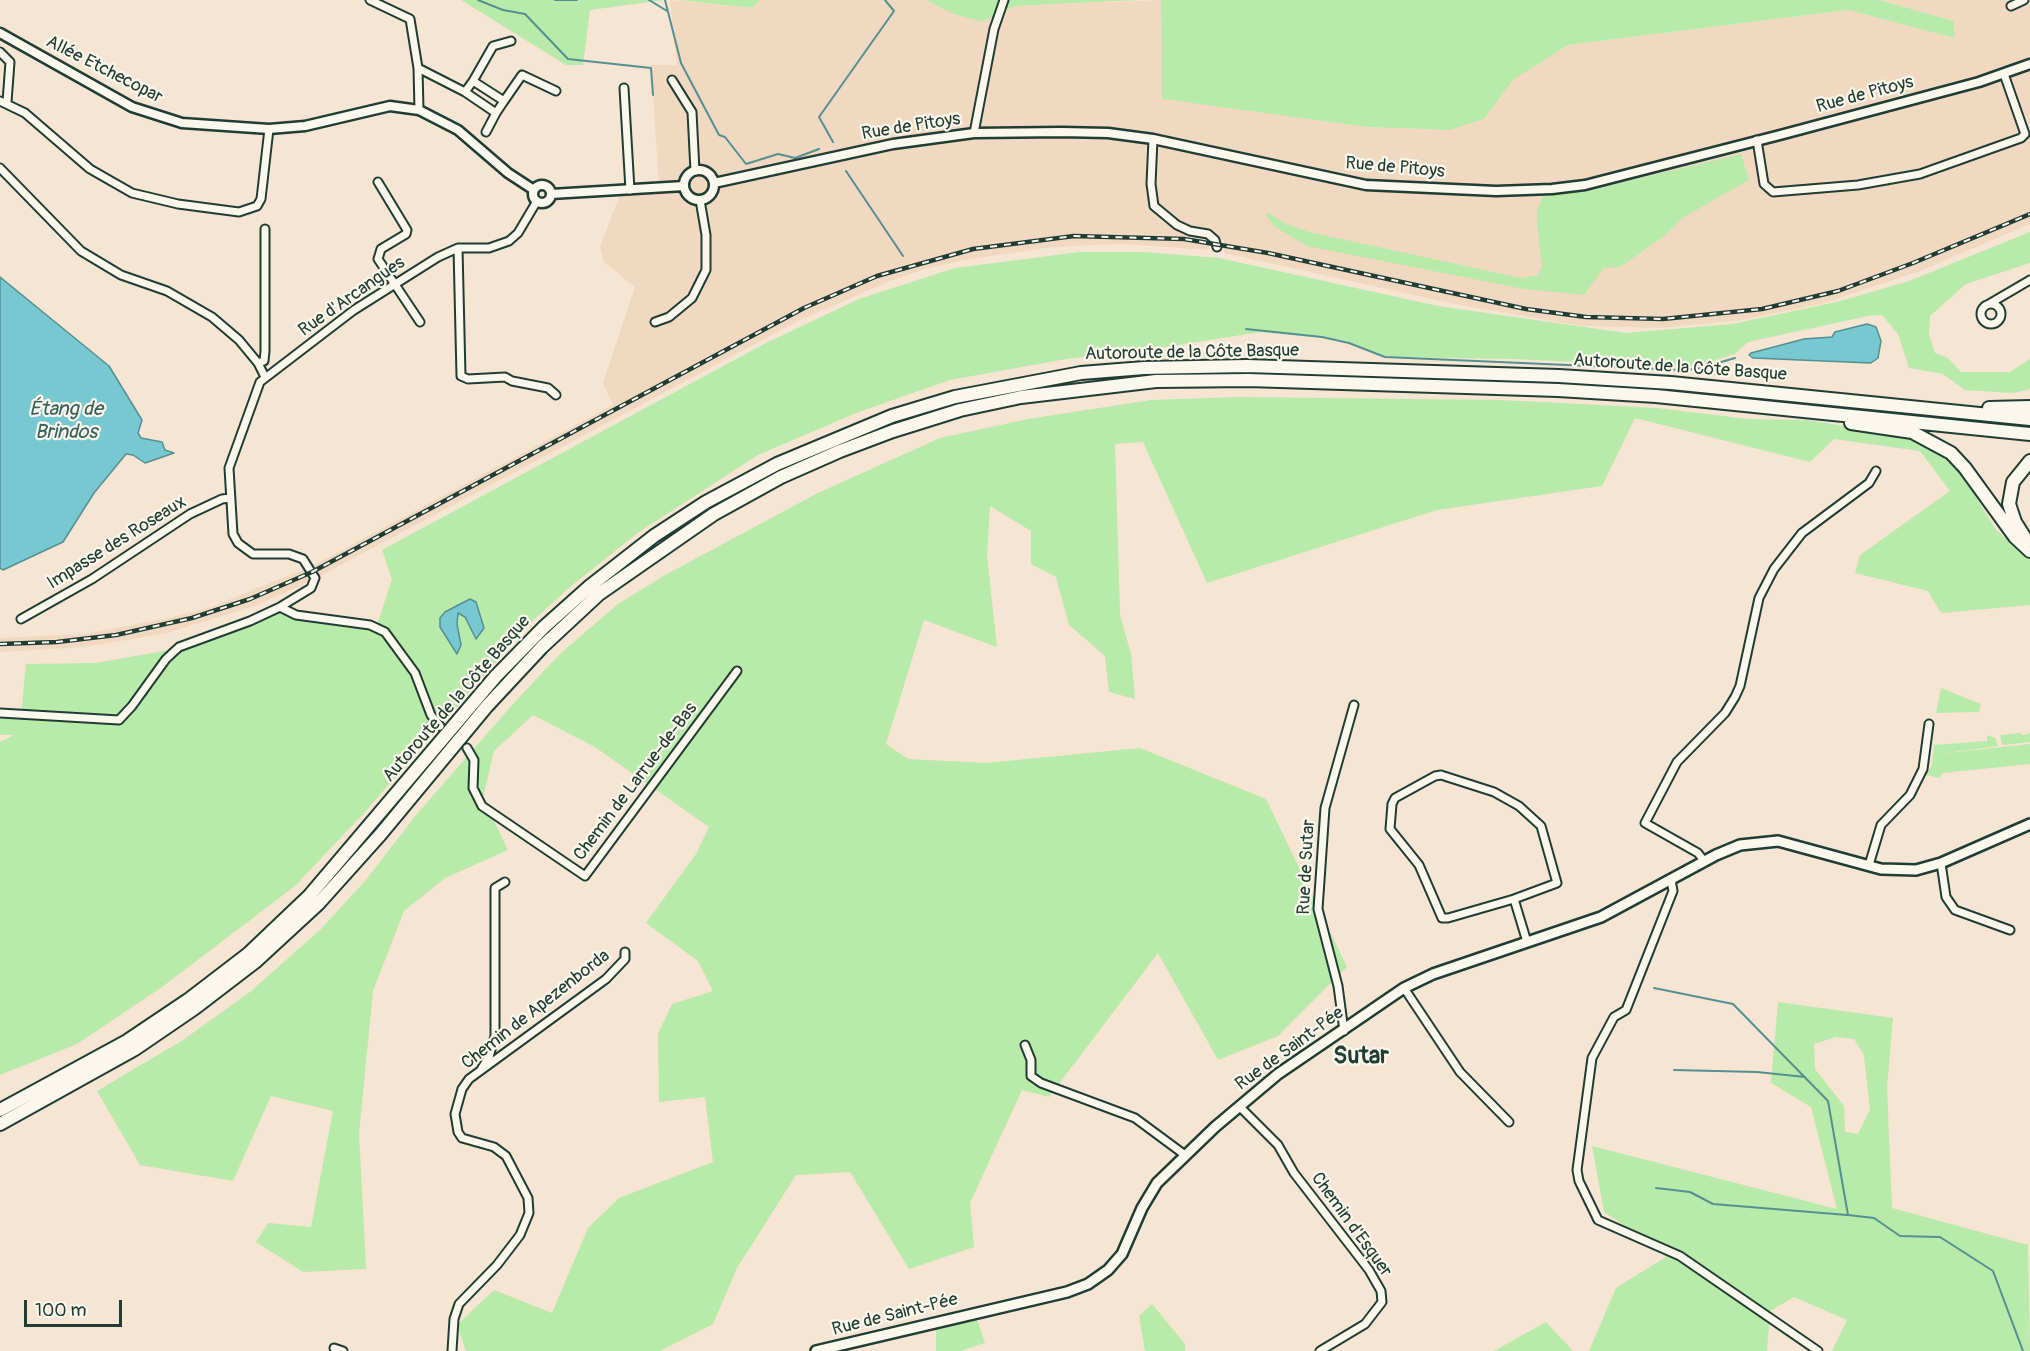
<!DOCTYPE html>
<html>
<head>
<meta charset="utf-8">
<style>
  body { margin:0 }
  #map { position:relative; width:2030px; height:1351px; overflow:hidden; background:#f5e5d2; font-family:Pangolin,sans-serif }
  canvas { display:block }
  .scale { position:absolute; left:24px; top:1300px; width:98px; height:27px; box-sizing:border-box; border:3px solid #1f3d34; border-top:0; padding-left:8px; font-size:18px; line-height:21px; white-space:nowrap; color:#1f3d34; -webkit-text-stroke:4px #fbf7ec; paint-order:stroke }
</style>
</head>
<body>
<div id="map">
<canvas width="2030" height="1351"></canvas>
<div class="scale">100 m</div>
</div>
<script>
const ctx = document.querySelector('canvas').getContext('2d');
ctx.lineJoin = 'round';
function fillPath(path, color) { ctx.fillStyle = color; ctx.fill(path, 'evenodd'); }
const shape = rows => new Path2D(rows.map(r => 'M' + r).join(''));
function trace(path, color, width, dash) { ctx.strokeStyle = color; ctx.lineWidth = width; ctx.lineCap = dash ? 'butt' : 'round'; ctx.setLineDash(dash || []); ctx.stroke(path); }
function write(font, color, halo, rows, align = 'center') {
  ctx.font = font + ' Pangolin,sans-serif'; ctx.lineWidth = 4.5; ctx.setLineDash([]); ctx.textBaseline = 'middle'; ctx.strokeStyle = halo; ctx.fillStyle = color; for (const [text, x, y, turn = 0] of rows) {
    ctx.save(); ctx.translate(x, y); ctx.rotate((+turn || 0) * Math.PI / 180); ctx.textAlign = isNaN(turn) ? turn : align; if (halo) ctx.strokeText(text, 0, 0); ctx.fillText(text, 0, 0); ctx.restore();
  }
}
fillPath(shape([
  [670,0,752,8,760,0,926,0,951,13,982,22,1015,6,1161,0,1163,99,1366,127,1450,130,1484,119,1513,80,1568,45,1848,10,1954,38,1954,21,1879,0,2030,0,2030,224,1920,271,1824,303,1742,320,1661,328,1583,326,1454,304,1224,253,1224,240,1210,238,1209,250,1125,244,1088,245,1043,248,960,261,925,269,885,283,796,322,320,576,314,565,613,405,603,383,635,287,604,262,600,247,620,194,659,185,651,65,677,65],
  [305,569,310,581,257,605,167,633,85,647,0,652,0,638,84,634,164,619,211,607]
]), '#f1d8c0');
fillPath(shape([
  [461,0,664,0,590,10,583,65,566,65],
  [678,0,760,0,752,8],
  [926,0,1139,0,1015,6,982,22,951,13],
  [1161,0,1879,0,1954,21,1954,38,1848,10,1568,45,1513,80,1484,119,1450,130,1366,127,1162,99],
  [1741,154,1749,180,1684,217,1663,237,1620,267,1604,268,1584,295,1524,289,1307,246,1274,226,1265,214,1269,213,1286,224,1309,232,1521,278,1538,275,1542,266,1537,225,1537,210,1543,196,1602,187],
  [2030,232,2030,263,1966,284,1930,316,1929,334,1935,353,1948,358,1961,372,2010,372,2030,359,2030,389,2014,393,1965,390,1943,374,1909,368,1898,334,1882,315,1868,316,1748,342,1735,354,1693,367,1513,359,1388,357,1344,340,1260,332,1160,348,1066,359,950,380,856,413,758,455,639,532,570,587,528,625,364,813,295,886,162,987,77,1044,0,1075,0,742,14,735,0,735,0,718,21,717,26,664,95,663,181,648,276,612,336,624,376,628,392,579,382,550,766,343,859,299,955,268,1080,252,1144,252,1219,258,1438,306,1626,333,1732,324,1837,302,1909,281],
  [1238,397,1501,400,1657,408,1748,419,1807,420,1905,436,1932,445,1963,476,1996,530,2030,560,2030,605,1941,613,1928,591,1855,573,1860,555,1950,491,1920,451,1834,439,1810,462,1635,418,1602,486,1437,510,1207,583,1143,442,1115,444,1120,615,1131,654,1135,699,1109,692,1105,656,1069,625,1056,577,1031,564,1031,531,990,506,987,556,997,647,924,620,886,744,908,759,986,763,1140,748,1266,799,1347,967,1278,1036,1218,1060,1158,953,1049,1097,1022,1090,970,1203,974,1247,909,1269,850,1172,796,1175,737,1268,713,1324,660,1351,466,1351,457,1325,494,1290,552,1313,588,1228,619,1198,713,1162,705,1097,659,1102,658,1034,672,1004,713,991,698,961,646,923,696,854,709,827,595,747,533,715,494,751,483,798,508,850,445,878,404,911,373,991,359,1133,366,1269,303,1272,256,1242,268,1223,311,1227,333,1111,271,1096,233,1181,140,1165,97,1091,183,1040,250,992,321,929,365,881,417,814,512,705,560,654,618,604,665,575,818,493,940,438,1028,419,1151,400],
  [1941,688,1981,704,1979,712,1936,713],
  [2020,733,2023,735,2030,733,2030,742,2002,745,2000,735],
  [1987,735,1995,738,1998,746,1939,754,2030,744,2030,764,1942,773,1940,778,1926,775,1932,765,1934,745,1987,741],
  [1778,1002,1893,1018,1887,1088,1892,1208,2028,1245,2030,1351,1832,1351,1847,1320,1794,1297,1770,1311,1767,1351,1589,1351,1616,1288,1669,1255,1604,1212,1592,1146,1837,1209,1811,1107,1771,1083],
  [1836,1037,1854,1039,1864,1055,1870,1110,1858,1134,1845,1132,1844,1106,1815,1069,1814,1044],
  [1152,1304,1185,1344,1185,1351,1145,1351,1139,1316],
  [977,1319,985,1343,960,1351,936,1351,936,1330],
  [1546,1322,1573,1351,1494,1351]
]), '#b8eaaa');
const water = shape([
  [0,277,109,366,142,420,138,433,141,438,162,442,165,450,174,453,145,463,133,455,126,454,94,493,63,542,3,570,0,568,0,277],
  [1867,324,1876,327,1881,341,1878,358,1871,363,1753,358,1749,355,1751,353,1804,339,1832,337,1835,332,1867,324],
  [470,599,476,602,484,628,476,639,465,617,458,613,457,624,461,645,457,654,440,627,440,618,445,612,470,599]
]);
fillPath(water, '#77c8d1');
trace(water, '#549092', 1.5);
trace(shape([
  [478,0,503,10,525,14,568,59,651,68,653,95],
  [555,0,577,0],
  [649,0,667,11],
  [665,0,681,63,719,135,725,137,746,164,778,154,795,158,819,149],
  [833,142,819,117,894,11,885,0],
  [846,171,903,256],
  [1246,329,1322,337,1349,343,1385,357,1681,370,1697,369,1735,358],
  [1654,988,1733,1004,1828,1101,1848,1215,1874,1218,1900,1236,1940,1237,1993,1271,2023,1351],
  [1674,1070,1757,1072,1805,1077],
  [1656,1188,1690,1192,1713,1204,1847,1215]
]), '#549092', 2);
const minor = shape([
  [370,0,410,19,418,68,419,110],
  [2011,6,2024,0],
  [0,52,10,62,7,102],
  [418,68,465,92,496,113,504,101,473,81,465,92],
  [672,80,692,112,695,171],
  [473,81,493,46,511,41],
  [624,88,630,190],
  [0,101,25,113,90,169,132,193,178,204,239,212,257,206,261,199,269,129],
  [504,101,522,75,556,91],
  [486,132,496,113],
  [974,133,994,29,1004,0],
  [1153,139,1151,184,1154,206,1177,225,1190,231,1208,234,1215,240,1217,247],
  [1757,140,1764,184,1773,192,1858,185,1920,174,2021,138,2025,134,2004,74],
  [0,168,81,251,121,275,167,291,212,317,239,340,258,363,265,377],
  [378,182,407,230,406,234,381,249,378,259,420,322],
  [458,248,461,376,468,379,505,377,512,381,548,388,556,395],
  [1989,304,2030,280],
  '1981 314a10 10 0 1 1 20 0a10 10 0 1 1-20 0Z',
  [655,322,669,317,692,298,706,270,706,235,700,200],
  [258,363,264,361,265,351,265,229],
  [280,607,296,615,370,625,385,632,415,673,431,715,440,726],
  [21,619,92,579,190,514,222,499,230,498],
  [0,713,119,720,132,706,166,659,179,647,250,621,280,607,311,588,315,578,303,559,289,554,253,554,238,543,233,534,229,468,260,382,354,310,438,257,458,248,489,248,509,241,518,233,537,201],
  [467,748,474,760,473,788,482,806,585,876,737,671],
  [1441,775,1494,792,1519,806,1541,826,1557,883,1514,899,1448,918,1442,918,1419,865,1390,829,1392,804,1395,798,1435,776,1441,775],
  [1704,861,1698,853,1645,823,1677,762,1725,713,1735,697,1740,686,1759,598,1774,569,1802,533,1869,483,1876,471],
  [1941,863,1946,897,1955,910,2010,930],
  [1869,865,1881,825,1910,795,1923,769,1929,724],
  [1671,880,1673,891,1626,1010,1614,1017,1592,1058,1577,1170,1579,1181,1598,1220,1680,1256,1818,1351],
  [1514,899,1527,942],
  [1404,988,1460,1072,1509,1122],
  [1344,1031,1338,986,1318,909,1325,808,1354,705],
  [1025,1045,1031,1060,1031,1076,1041,1083,1135,1118,1185,1155],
  [482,1068,489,1057,495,1036,495,888,505,882],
  [1239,1106,1278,1145,1294,1173,1369,1270,1381,1291,1382,1302,1365,1324,1320,1351],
  [334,1348,343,1351],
  [452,1351,454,1319,459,1304,497,1265,520,1235,529,1213,528,1198,506,1156,494,1147,462,1138,458,1132,455,1114,462,1089,469,1079,606,979,625,959,625,952]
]);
const tertiary = shape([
  [0,33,132,107,182,123,269,129,305,126,390,106,419,110,458,130,508,173,534,190],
  '684 185a15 15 0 1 1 30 0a15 15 0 1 1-30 0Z',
  [714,183,893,144,974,133,1062,132,1108,133,1153,139,1366,185,1496,191,1552,189,1585,185,1780,135,1979,82,2030,64],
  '533 194a9 9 0 1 1 18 0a9 9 0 1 1-18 0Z',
  [551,194,684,186]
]);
const secondary = shape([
  [816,1351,1067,1292,1088,1284,1108,1270,1122,1254,1142,1208,1157,1183,1215,1127,1278,1074,1404,988,1433,974,1601,917,1716,855,1740,845,1778,841,1881,869,1916,870,1941,863,2030,824]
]);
const motorway = shape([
  [1989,408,2030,407],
  [1851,423,1912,432,1951,453,1965,468,2015,537,2030,551],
  [2027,541,2015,522,2009,504,2013,482,2030,461],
  [0,1110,127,1041,188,1000,248,954,310,895,496,676,544,627,590,586,654,536,706,502,777,464,892,416,955,397,1081,373,1144,368,1247,366,1559,376,1671,383,2030,419],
  [0,1124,135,1049,195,1008,255,962,319,903,380,835,487,706,542,647,599,594,714,514,781,477,840,451,893,431,960,410,1021,397,1156,381,1249,380,1558,390,1656,396,2030,434]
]);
trace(minor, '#1f3d34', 11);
trace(tertiary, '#1f3d34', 13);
trace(secondary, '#1f3d34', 14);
trace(motorway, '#1f3d34', 16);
trace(minor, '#fbf7ec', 7);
trace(tertiary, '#fbf7ec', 8);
trace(secondary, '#fbf7ec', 9);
trace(motorway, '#fbf7ec', 12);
const rail = shape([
  [0,644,57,642,116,635,192,618,250,599,312,572,804,308,877,276,973,249,1074,236,1184,239,1268,253,1526,309,1586,317,1663,319,1762,309,1838,291,1913,263,2030,214]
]);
trace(rail, '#1f3d34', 4.5);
trace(rail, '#fbf7ec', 2, [7]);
write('18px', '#1f3d34', '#fbf7ec', [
  ["Allée Etchecopar",104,70,27],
  ["Rue de Pitoys",1865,95,-15],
  ["Rue de Pitoys",911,127,-9],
  ["Rue de Pitoys",1395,168,5],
  ["Rue d'Arcangues",352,297,-35],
  ["Autoroute de la Côte Basque",1192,353,-1],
  ["Autoroute de la Côte Basque",1680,368,4],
  ["Impasse des Roseaux",117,543,-32],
  ["Autoroute de la Côte Basque",457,699,-49],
  ["Chemin de Larrue-de-Bas",636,782,-53],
  ["Rue de Sutar",1307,867,-87],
  ["Chemin de Apezenborda",536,1010,-38],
  ["Rue de Saint-Pée",1290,1049,-36],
  ["Chemin d'Esquer",1351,1225,54],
  ["Rue de Saint-Pée",895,1315,-14]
]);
write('italic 20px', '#35605b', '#fbf7ec', [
  ["Étang de",66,410],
  ["Brindos",66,433]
]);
write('bold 24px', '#1f3d34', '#fbf7ec', [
  ["Sutar",1361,1057]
]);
</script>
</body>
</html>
